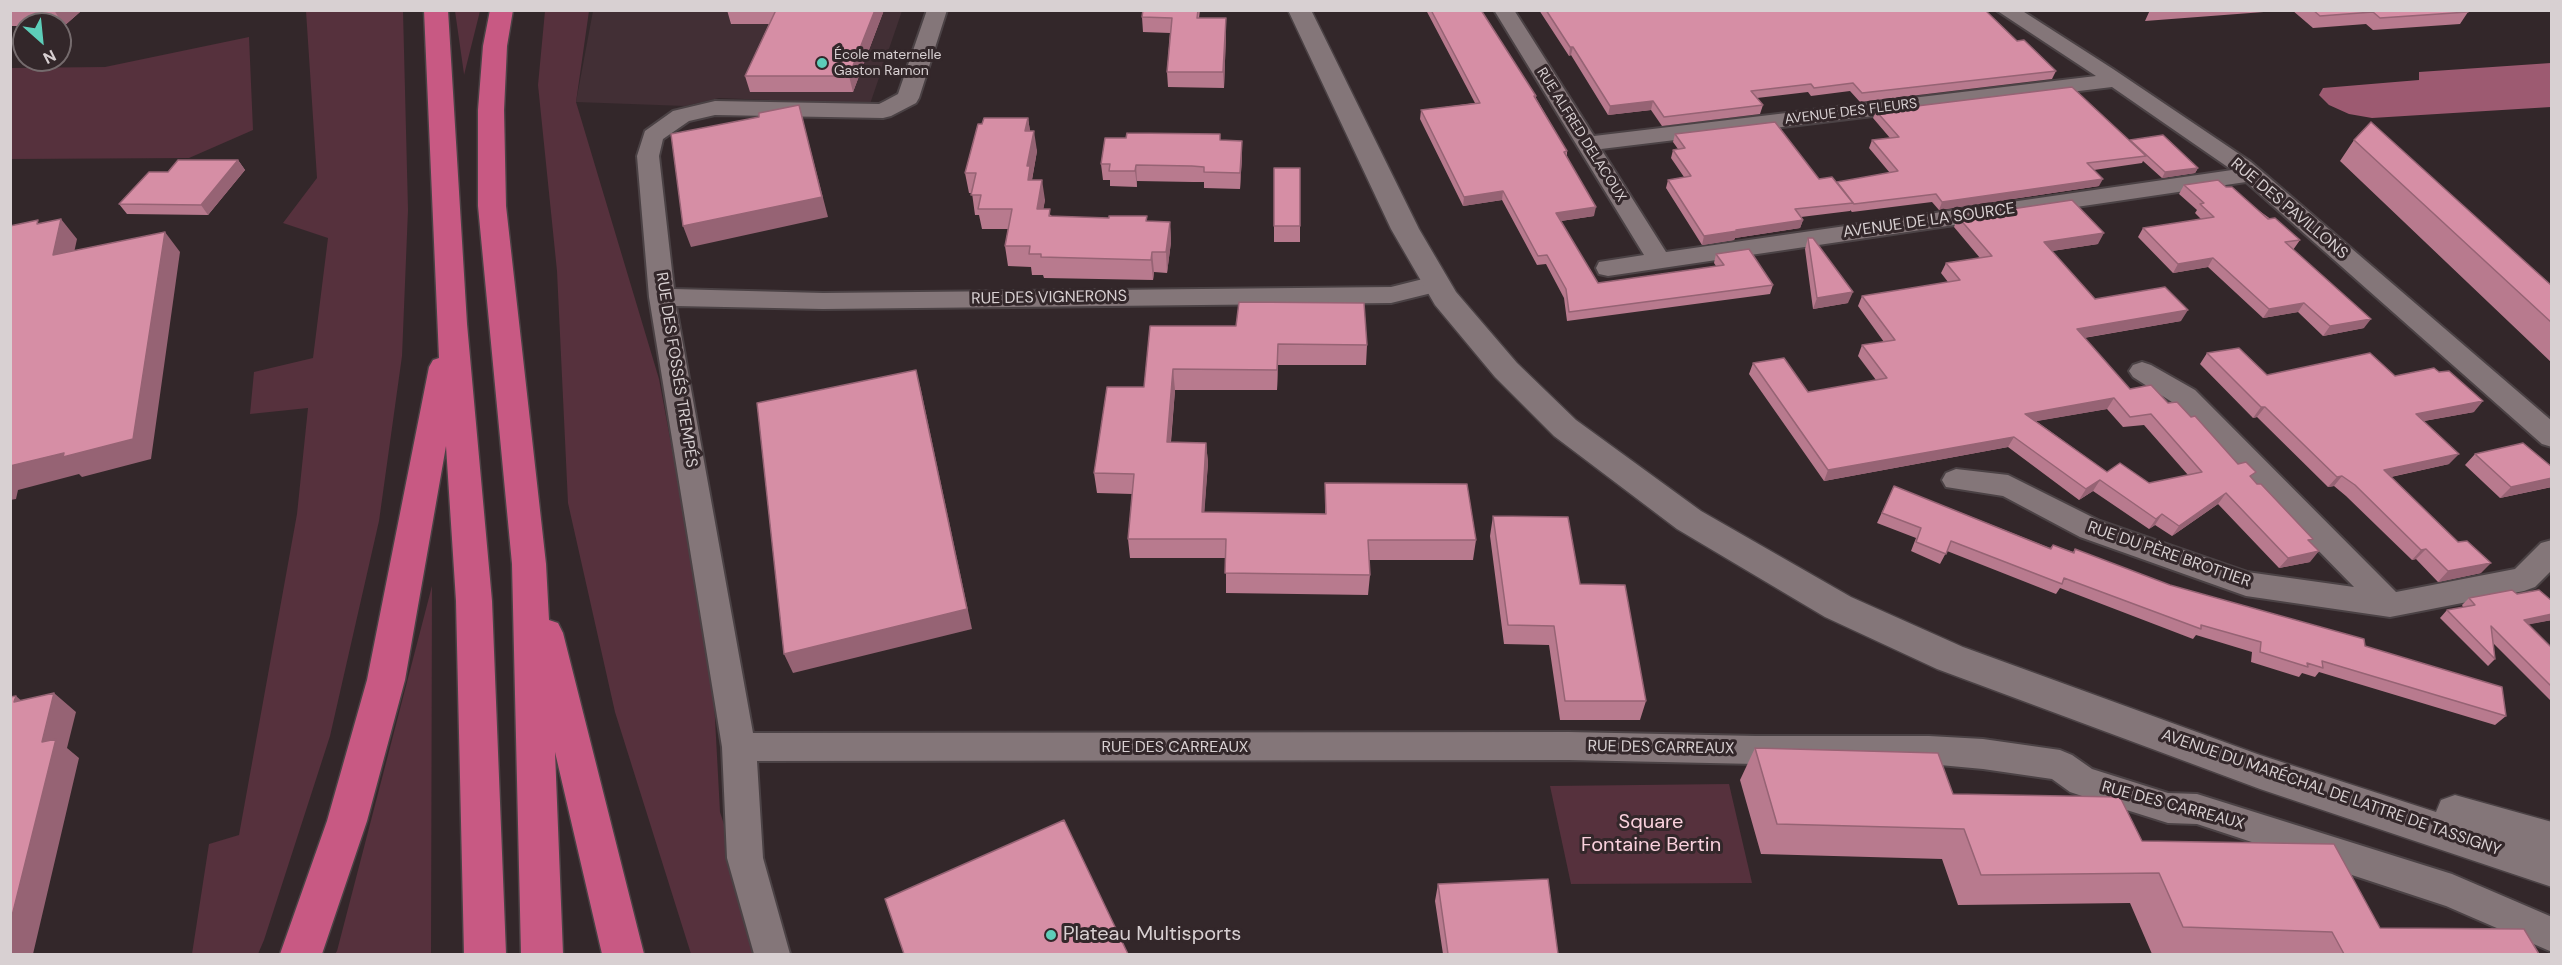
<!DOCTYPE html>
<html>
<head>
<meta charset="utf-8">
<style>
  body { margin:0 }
  #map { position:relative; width:2562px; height:965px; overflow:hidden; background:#33272a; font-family:"DM Sans",sans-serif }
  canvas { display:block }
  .frame { position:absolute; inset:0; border:12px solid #d8d0d2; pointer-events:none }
  .north { position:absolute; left:12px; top:12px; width:60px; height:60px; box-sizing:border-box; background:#33272a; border:2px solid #756b6d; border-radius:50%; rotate:153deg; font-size:16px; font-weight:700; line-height:24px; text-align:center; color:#d8d0d2 }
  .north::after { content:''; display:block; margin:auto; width:21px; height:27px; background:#5dceb9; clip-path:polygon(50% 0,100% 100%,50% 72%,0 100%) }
</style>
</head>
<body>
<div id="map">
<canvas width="2562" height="965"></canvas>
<div class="frame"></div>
<div class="north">N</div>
</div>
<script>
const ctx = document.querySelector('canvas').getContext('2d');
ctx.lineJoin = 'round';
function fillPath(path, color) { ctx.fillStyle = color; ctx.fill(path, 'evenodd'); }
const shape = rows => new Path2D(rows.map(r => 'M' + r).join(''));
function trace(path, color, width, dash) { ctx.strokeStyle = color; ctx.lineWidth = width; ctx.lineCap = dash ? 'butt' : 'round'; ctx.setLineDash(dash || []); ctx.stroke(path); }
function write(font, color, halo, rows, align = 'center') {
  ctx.font = font + ' "DM Sans",sans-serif'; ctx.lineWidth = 6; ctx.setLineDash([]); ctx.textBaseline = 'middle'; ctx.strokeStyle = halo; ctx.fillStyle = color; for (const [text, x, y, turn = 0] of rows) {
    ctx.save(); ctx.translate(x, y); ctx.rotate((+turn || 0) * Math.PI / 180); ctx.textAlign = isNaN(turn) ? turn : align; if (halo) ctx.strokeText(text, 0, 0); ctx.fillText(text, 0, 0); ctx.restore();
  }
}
fillPath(shape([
  [593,11,902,11,870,104,719,98,685,106,576,102]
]), '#422f35');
fillPath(shape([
  [306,11,403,11,408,210,402,356,379,521,330,736,264,940,258,954,192,954,209,844,239,835,297,514,308,408,250,414,254,372,313,358,328,238,283,223,317,178],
  [455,11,480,11,464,75,464,74],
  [545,11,589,11,576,102,659,379,712,663,720,812,766,954,691,954,615,712,568,503,557,271,538,85],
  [249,37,253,130,189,158,11,159,11,68,105,67],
  [432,586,431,954,335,954,337,951],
  [1729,784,1752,883,1571,884,1550,786]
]), '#56313d');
fillPath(shape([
  [2551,63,2551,107,2372,118,2349,114,2329,105,2319,95,2323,88,2419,80,2419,72]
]), '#9d5a71');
const minor = shape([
  [927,10,947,10,919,98,916,103,891,116,883,118,715,115,689,121,663,139,659,156,674,289,823,293,1391,287,1435,276,1444,278,1447,284,1444,290,1391,303,823,309,676,306,753,733,1569,732,1756,736,1929,736,1983,739,2060,750,2072,755,2092,769,2168,793,2197,794,2452,874,2552,917,2552,952,2446,906,2197,824,2168,823,2082,796,2070,792,2052,779,1983,769,1929,764,1756,764,1569,760,757,761,763,858,790,954,754,954,727,858,722,747,649,297,637,156,645,131,673,111,715,101,879,104,885,101,898,94,927,10],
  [1494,10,1514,10,1594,136,2096,76,1996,10,2021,10,2113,69,2251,162,2552,421,2552,447,2542,444,2246,182,1608,276,1599,274,1596,268,1599,262,1644,255,1494,10],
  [2112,87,2232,170,1666,252,1601,149,2112,87],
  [2142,362,2151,365,2195,390,2396,592,2515,569,2541,543,2552,540,2552,570,2535,587,2524,591,2390,617,2246,596,2080,537,2003,496,1946,487,1942,480,1946,473,1956,469,2008,475,2100,521,2247,572,2354,587,2175,404,2133,377,2129,371,2133,365,2142,362]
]);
const tertiary = shape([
  [1288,10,1311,10,1419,229,1456,292,1517,363,1576,420,1701,511,1851,597,1963,647,2260,755,2436,812,2441,800,2455,795,2552,822,2552,887,2260,789,1937,669,1825,617,1677,529,1554,436,1495,377,1435,305,1391,229,1288,10]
]);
const motorway = shape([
  [424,10,448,10,467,324,492,601,506,954,464,954,456,601,446,446,405,680,367,821,322,954,280,954,327,821,367,680,429,367,433,360,439,358,424,10],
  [490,10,513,10,507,46,504,110,506,206,546,564,549,620,558,623,563,633,644,954,602,954,555,752,563,954,521,954,512,564,478,206,478,110,483,46,490,10]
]);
trace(minor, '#4b4245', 4);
trace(tertiary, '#4b4245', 3);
trace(motorway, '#4b4245', 3);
fillPath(minor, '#847679');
fillPath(tertiary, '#847679');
fillPath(motorway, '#c85983');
fillPath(shape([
  [10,10,153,10,152,12,80,12,64,26,60,26,60,24,24,24,24,26,10,26],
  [727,10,884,10,853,92,750,92,745,76,769,24,731,24],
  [1200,10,1199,18,1226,34,1224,88,1168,87,1167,72,1170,33,1143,32,1142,17],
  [1426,10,1481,10,1536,96,1536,98,1567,151,1567,156,1594,216,1561,221,1598,283,1716,266,1714,263,1716,254,1773,285,1770,294,1567,321,1564,298,1546,264,1537,265,1502,200,1463,206,1420,119,1421,110,1475,103],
  [1539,10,1985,10,2017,41,2056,71,2052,79,1860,102,1850,91,1811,96,1808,92,1757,98,1763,105,1760,114,1662,126,1651,110,1608,115,1571,55,1569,56],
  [2150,10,2290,10,2145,21],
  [2292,10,2466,10,2468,12,2460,24,2373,30,2366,24,2313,28],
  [1876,111,2129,141,2198,168,2195,173,2162,178,2143,161,2142,163,2094,170,2099,186,1939,210,1932,202,1852,212,1850,210,1850,211,1801,217,1803,220,1800,228,1735,238,1734,240,1702,245,1666,188,1668,180,1684,177,1671,158,1673,150,1678,149,1673,142,1675,134,1819,179,1837,183,1890,173,1869,148,1872,140,1890,138,1873,118],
  [1028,118,1030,131,1037,151,1032,180,1045,200,1043,209,1052,216,1170,222,1171,242,1167,273,1154,272,1153,280,1044,278,1043,275,1032,275,1031,267,1008,266,1005,246,1008,229,982,229,979,215,975,215,972,193,969,193,965,173,982,124],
  [1220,134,1220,140,1242,156,1240,189,1204,188,1204,182,1193,182,1137,181,1137,187,1110,186,1110,180,1103,180,1101,164,1126,138],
  [2354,140,2552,286,2552,363,2340,161],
  [238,160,245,170,208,215,127,214,119,204],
  [1274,168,1300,168,1300,242,1274,242],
  [2184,185,2226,187,2300,240,2293,250,2364,328,2323,336,2298,312,2263,318,2208,267,2173,273,2138,237,2143,228,2201,219,2195,213,2197,210,2179,194],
  [1958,217,2098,244,2052,251,2095,299,2181,321,2084,338,2130,389,2168,403,2191,417,2252,478,2310,542,2310,562,2279,568,2218,504,2172,536,2155,525,2149,529,2093,491,2079,500,2008,447,1824,481,1749,374,1753,363,1808,392,1876,380,1858,356,1862,345,1884,342,1858,306,1862,296,1948,282,1941,273,1946,263,1980,258,1954,227],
  [2107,409,2123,427,2144,425,2188,475,2149,483,2107,472,2036,421],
  [1808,238,1848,303,1813,309,1805,249],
  [1150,326,1367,345,1366,365,1278,365,1277,390,1175,390,1171,442,1206,443,1208,463,1204,512,1325,514,1325,483,1476,540,1473,560,1369,560,1370,575,1368,595,1226,593,1226,558,1130,558,1128,539,1132,494,1097,493,1094,473,1144,387],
  [2207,353,2267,375,2395,376,2474,412,2424,421,2449,464,2391,477,2481,573,2438,582,2416,559,2412,560,2346,496,2334,486,2328,487,2257,417,2253,418,2200,364],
  [2475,454,2552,467,2552,487,2500,498,2465,465],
  [1894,486,2050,548,2053,545,2073,552,2075,549,2170,585,2365,646,2506,716,2495,725,2319,672,2315,677,2302,673,2299,677,2251,662,2252,652,2196,635,2193,639,2060,588,2056,594,1947,551,1940,564,1911,551,1916,538,1877,523],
  [1493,516,1580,584,1646,701,1640,720,1560,720,1549,645,1504,644,1490,536],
  [2517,594,2552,601,2552,620,2528,624,2552,648,2552,700,2550,700,2493,643,2495,659,2488,666,2440,618,2447,610,2463,607,2462,605,2469,598],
  [1755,748,1953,794,2142,841,2380,928,2539,954,2152,954,2130,903,1958,905,1942,859,1761,854,1740,780],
  [1438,884,1558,954,1443,954,1435,901]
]), '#b87a8e');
fillPath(shape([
  [54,10,79,10,80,12,64,26],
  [875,10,884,10,853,92,849,76],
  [1226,18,1226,34,1224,88,1223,72],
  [1570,47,1573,47,1571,55,1569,56],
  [1653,101,1651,110,1608,115,1610,106],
  [799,105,828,217,691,247,683,226],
  [1028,118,1031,138,1025,131],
  [1034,131,1037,151,1032,179,1033,186,1028,180,1027,166],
  [1242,141,1242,156,1240,189,1240,173],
  [238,160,245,170,208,215,201,205],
  [1136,165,1137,181,1137,187,1135,171],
  [2198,168,2195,173,2162,178,2165,172],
  [2103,179,2099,186,1939,210,1942,202],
  [1042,180,1045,200,1040,229,1037,209],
  [1503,191,1502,200,1463,206,1464,197],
  [1596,207,1594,216,1554,222,1556,213],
  [61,219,77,239,69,276,53,255],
  [1803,220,1800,228,1735,238,1734,240,1702,245,1704,236,1736,230],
  [1170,222,1171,242,1167,273,1166,252],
  [165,232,180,252,151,459,82,477,79,474,18,490,16,499,10,500,10,466,64,453],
  [2104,233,2098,244,2039,253,2044,242],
  [1152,252,1154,272,1153,280,1151,260],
  [2213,258,2208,267,2173,273,2178,264],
  [1853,292,1848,303,1813,309,1817,298],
  [2304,303,2298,312,2263,318,2269,309],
  [2188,310,2181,321,2071,340,2077,329],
  [2371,319,2364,328,2323,336,2330,326],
  [1278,344,1278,365,1277,390,1277,370],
  [1173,369,1175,390,1169,462,1167,442],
  [916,370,921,390,972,629,793,673,784,654],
  [2114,398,2107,409,2020,424,2025,414],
  [2483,401,2474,412,2407,424,2416,414],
  [2261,407,2265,407,2257,417,2253,418],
  [2014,437,2008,447,1824,481,1828,470],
  [1206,443,1208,463,1203,532,1202,512],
  [2459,454,2449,464,2376,480,2384,470],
  [2342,476,2334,486,2328,487,2337,477],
  [2552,478,2551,487,2500,498,2511,487],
  [2100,480,2093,491,2079,500,2086,489],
  [2226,493,2218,504,2172,536,2179,526],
  [2162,514,2155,525,2149,529,2156,519],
  [2426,549,2416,559,2412,560,2421,550],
  [2319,551,2310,562,2279,568,2288,558],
  [2491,563,2481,573,2438,582,2448,571],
  [2552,614,2552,620,2516,627,2524,620],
  [54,693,76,712,67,748,79,758,33,954,10,954,10,924,42,742],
  [16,696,38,715,14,702]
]), '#966374');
const building = shape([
  [776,10,875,10,849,76,745,76,776,10],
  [1143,10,1198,10,1197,18,1226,18,1223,72,1167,72,1172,18,1142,17,1143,10],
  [1431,10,1481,10,1536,96,1534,96,1567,151,1564,152,1596,207,1556,213,1598,283,1724,265,1716,254,1749,249,1773,285,1569,312,1566,289,1547,255,1538,256,1503,191,1464,197,1421,110,1480,103,1431,10],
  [1546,10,1985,10,2017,41,2024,40,2056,71,1862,93,1853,83,1814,88,1811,84,1751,91,1763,105,1664,117,1653,101,1610,106,1573,47,1570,47,1546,10],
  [2313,10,2466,10,2468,12,2380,18,2373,12,2320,16,2313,10],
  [2072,87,2146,156,2087,163,2103,179,1942,202,1936,194,1854,204,1837,182,1898,171,1872,140,1899,137,1876,111,2072,87],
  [799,105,822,197,683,226,671,134,759,117,759,113,799,105],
  [984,118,1028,118,1025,131,1034,131,1027,166,1030,166,1028,180,1042,180,1037,209,1050,209,1049,216,1109,218,1109,216,1147,216,1146,221,1170,222,1166,252,1152,252,1151,260,1041,257,1041,254,1029,254,1030,246,1005,246,1012,209,978,209,981,195,971,195,976,173,965,173,978,124,982,124,984,118],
  [1775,122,1819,179,1832,177,1853,203,1795,209,1803,220,1736,230,1737,231,1704,236,1668,180,1691,176,1673,150,1685,148,1675,134,1775,122],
  [2371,122,2552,286,2552,323,2354,140,2371,122],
  [1127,133,1220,134,1220,140,1242,141,1240,173,1204,172,1204,167,1192,166,1136,165,1135,171,1109,171,1110,164,1101,164,1105,138,1126,138,1127,133],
  [2163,135,2198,168,2165,172,2130,140,2163,135],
  [178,160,238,160,201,205,119,204,149,172,168,172,178,160],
  [1274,168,1300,168,1300,226,1274,226,1274,168],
  [2218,180,2226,187,2232,187,2268,219,2275,218,2300,240,2285,242,2371,319,2330,326,2304,303,2269,309,2213,258,2178,264,2143,228,2214,217,2200,204,2204,203,2184,185,2218,180],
  [2072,200,2104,233,2044,242,2095,299,2165,287,2188,310,2077,329,2130,389,2151,385,2168,403,2177,402,2191,417,2195,416,2238,464,2246,462,2256,472,2250,476,2257,484,2261,484,2313,539,2308,540,2319,551,2288,558,2226,493,2179,526,2162,514,2156,519,2100,480,2086,489,2014,437,1828,470,1753,363,1784,358,1808,392,1887,378,1862,345,1895,340,1862,296,1960,280,1946,263,1992,256,1958,217,2072,200],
  [2114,398,2130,417,2151,414,2202,472,2149,483,2120,463,2107,472,2025,414,2114,398],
  [61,219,53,255,165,232,133,439,63,457,64,453,10,466,10,226,38,220,37,224,61,219],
  [1808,238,1813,238,1853,292,1817,298,1808,238],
  [1239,302,1364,303,1367,345,1278,344,1277,370,1173,369,1167,442,1206,443,1202,512,1326,514,1325,483,1467,484,1476,540,1368,540,1370,575,1225,573,1226,539,1128,539,1134,474,1094,473,1107,387,1144,387,1150,326,1236,326,1239,302],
  [2239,348,2267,375,2370,353,2395,376,2434,368,2439,372,2449,371,2483,401,2416,414,2459,454,2384,470,2458,542,2467,541,2491,563,2448,571,2426,549,2421,550,2355,485,2342,476,2337,477,2265,407,2261,407,2207,353,2239,348],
  [916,370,967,609,784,654,757,403,916,370],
  [2523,443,2552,467,2552,478,2511,487,2475,454,2523,443],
  [1894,486,2051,549,2053,545,2074,553,2075,549,2170,585,2364,639,2365,646,2502,687,2506,716,2322,661,2323,668,2307,663,2308,667,2260,652,2261,642,2201,625,2201,629,2064,578,2062,584,1951,541,1946,554,1916,542,1921,528,1882,513,1894,486],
  [1493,516,1568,517,1580,584,1625,585,1646,701,1565,701,1554,626,1508,625,1493,516],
  [2512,590,2517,594,2539,590,2552,601,2552,614,2524,620,2552,648,2552,687,2491,626,2495,659,2447,610,2475,605,2469,598,2512,590],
  [54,693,42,742,56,739,10,924,10,697,16,696,14,702,54,693],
  [1755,748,1938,753,1953,794,2120,797,2142,841,2334,844,2380,928,2524,929,2539,954,2344,954,2332,932,2183,927,2159,873,1981,875,1964,829,1777,824,1755,748],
  [1064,820,1128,954,904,954,885,899,1064,820],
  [1548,879,1558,954,1448,954,1438,884,1548,879]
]);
fillPath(building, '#d68ea5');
trace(building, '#966374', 1.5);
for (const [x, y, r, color] of [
  [822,63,6,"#5dceb9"],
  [1051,935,6,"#5dceb9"]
]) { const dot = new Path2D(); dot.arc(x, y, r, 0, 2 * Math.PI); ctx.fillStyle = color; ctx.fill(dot); trace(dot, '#33272a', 2); }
write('14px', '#d8d0d2', '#33272a', [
  ["École maternelle",834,55],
  ["Gaston Ramon",834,71]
], 'left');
write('14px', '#d8d0d2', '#33272a', [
  ["AVENUE DES FLEURS",1851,112,-7],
  ["RUE ALFRED DELACOUX",1581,135,58]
]);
write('16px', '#d8d0d2', '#33272a', [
  ["RUE DES PAVILLONS",2289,209,40],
  ["AVENUE DE LA SOURCE",1929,221,-8],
  ["RUE DES VIGNERONS",1049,298,-1],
  ["RUE DES FOSSÉS TREMPÉS",676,370,81],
  ["RUE DU PÈRE BROTTIER",2169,555,19],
  ["RUE DES CARREAUX",1175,748],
  ["RUE DES CARREAUX",1661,748,1],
  ["AVENUE DU MARÉCHAL DE LATTRE DE TASSIGNY",2331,793,19],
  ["RUE DES CARREAUX",2173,806,15]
]);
write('20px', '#fad1dd', '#33272a', [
  ["Square",1651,823],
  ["Fontaine Bertin",1651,846]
]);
write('20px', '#d8d0d2', '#33272a', [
  ["Plateau Multisports",1063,935]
], 'left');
</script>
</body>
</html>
